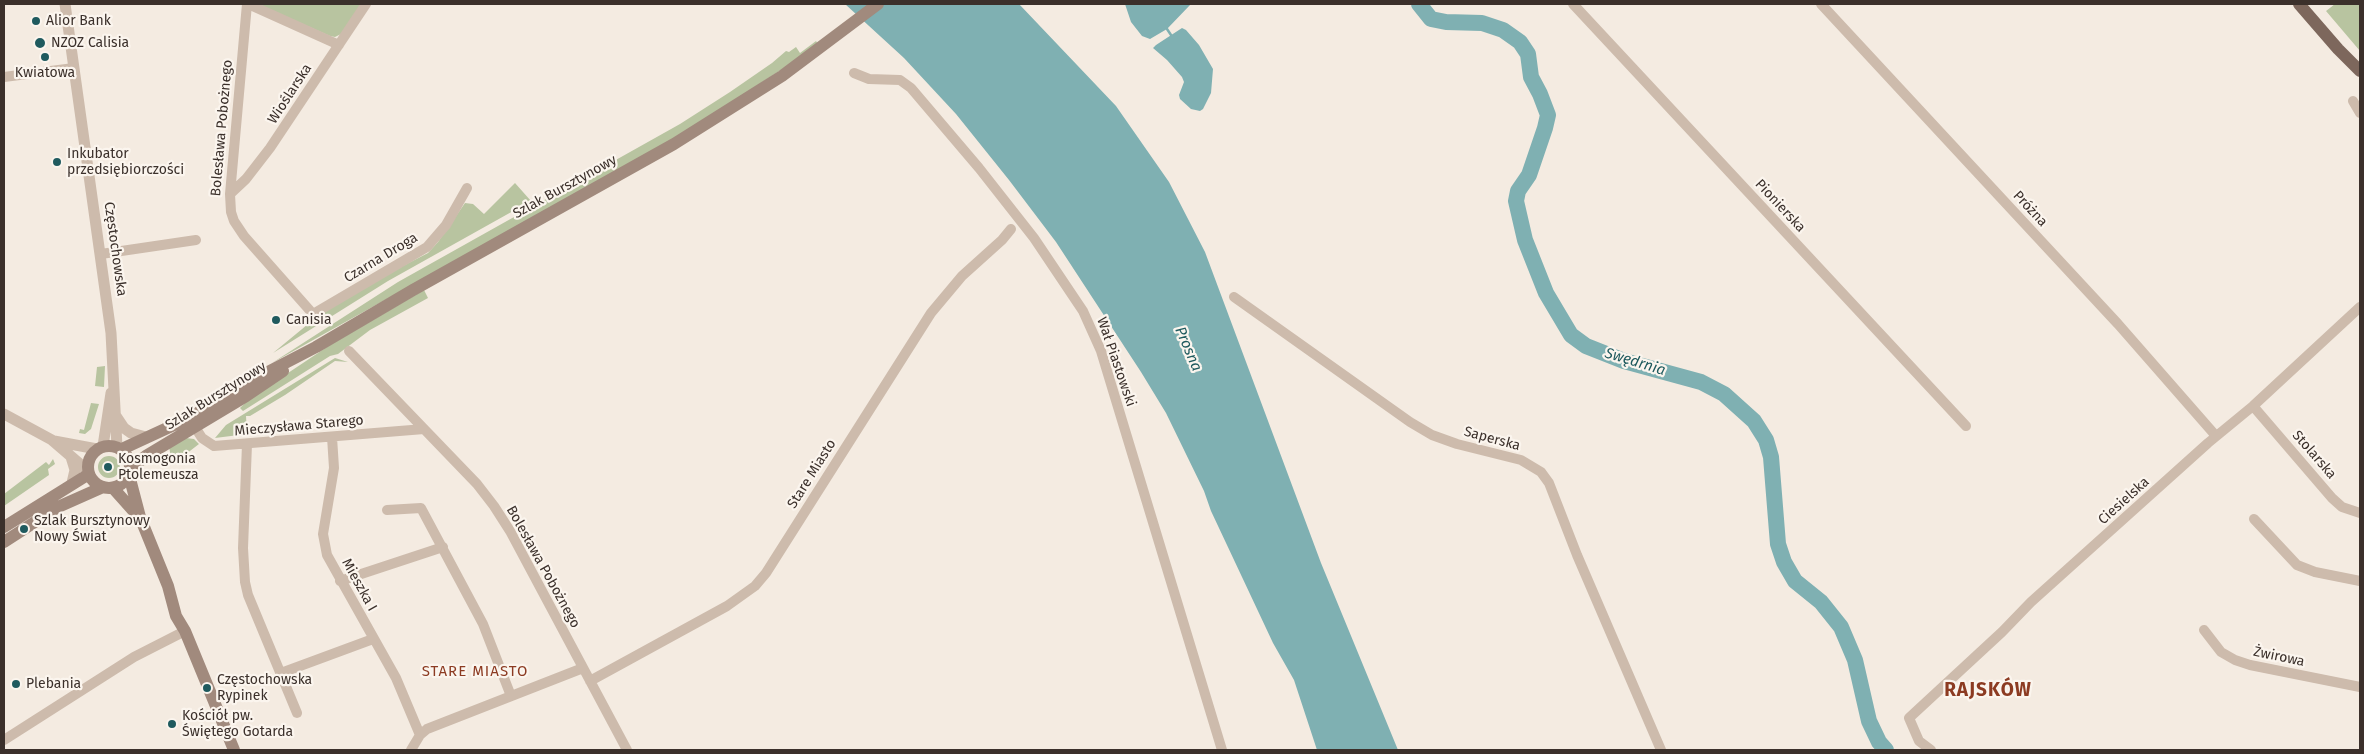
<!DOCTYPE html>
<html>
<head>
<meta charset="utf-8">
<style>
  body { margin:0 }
  #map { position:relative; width:2364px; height:754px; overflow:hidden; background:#f4ebe1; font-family:"Fira Sans",sans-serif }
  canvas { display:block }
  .frame { position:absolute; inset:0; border:5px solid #3b302b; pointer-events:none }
</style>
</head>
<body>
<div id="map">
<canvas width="2364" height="754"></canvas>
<div class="frame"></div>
</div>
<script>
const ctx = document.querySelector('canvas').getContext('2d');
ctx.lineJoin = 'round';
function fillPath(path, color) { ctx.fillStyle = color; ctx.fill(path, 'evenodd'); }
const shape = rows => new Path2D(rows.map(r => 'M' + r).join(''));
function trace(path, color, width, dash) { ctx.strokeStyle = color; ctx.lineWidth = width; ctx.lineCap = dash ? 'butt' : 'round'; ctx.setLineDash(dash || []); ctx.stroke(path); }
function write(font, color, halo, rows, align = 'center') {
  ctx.font = font + ' "Fira Sans",sans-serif'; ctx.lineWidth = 4.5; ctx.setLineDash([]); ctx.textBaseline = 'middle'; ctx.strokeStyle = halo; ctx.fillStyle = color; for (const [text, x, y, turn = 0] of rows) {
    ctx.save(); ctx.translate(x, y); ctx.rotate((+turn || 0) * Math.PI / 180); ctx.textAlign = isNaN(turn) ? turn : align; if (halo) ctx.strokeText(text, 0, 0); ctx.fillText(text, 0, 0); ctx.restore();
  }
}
fillPath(shape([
  [257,4,362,4,341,34,335,37,330,36],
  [2335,4,2360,4,2360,51,2326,11],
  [816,41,818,44,790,64,684,133,272,363,398,282,680,124,730,92,772,63,786,51,789,52,796,47,800,53],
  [515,183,531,201,388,281,273,353,313,320,364,286,428,253,438,242,465,203,473,204,484,214],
  [424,290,428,298,370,330,338,354,330,356,243,411,240,408,249,399,330,345],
  [335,358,348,362,335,361,285,395,250,416,246,416,247,434,215,438,226,425],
  [105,366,104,387,95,386,97,367],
  [91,403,99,404,91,429,85,434,79,433,80,429,84,430],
  [186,438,194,439,199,444,186,454,171,457,169,447],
  '98 467a11 11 0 1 1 22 0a11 11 0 1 1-22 0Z',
  [53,459,55,464,48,469,49,475,4,506,4,494,46,462,49,465]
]), '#b8c4a0');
fillPath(shape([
  [845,4,1019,4,1116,106,1169,182,1205,252,1321,563,1398,750,1317,750,1294,680,1273,643,1211,511,1204,491,1166,413,1141,372,1056,242,1009,180,956,114,904,58],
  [1125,4,1191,4,1167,29,1150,39,1142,36,1131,22],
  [1182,28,1186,30,1199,45,1213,69,1211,93,1203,109,1200,111,1191,109,1180,99,1179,95,1184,82,1182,77,1167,60,1153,48,1156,45]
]), '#7fb0b2');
trace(shape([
  [1167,29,1171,35]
]), '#7fb0b2', 2.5);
trace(shape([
  [1419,4,1431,19,1446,22,1482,23,1503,30,1520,42,1528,54,1531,77,1540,94,1548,115,1545,128,1529,175,1518,191,1516,201,1525,240,1546,293,1571,335,1586,346,1624,361,1701,382,1724,394,1754,421,1766,440,1771,457,1778,544,1784,562,1795,581,1821,602,1841,627,1855,660,1869,721,1879,742,1886,750]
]), '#7fb0b2', 16);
trace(shape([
  [247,4,230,194,231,212,234,221,244,236,313,314,427,247,446,225,467,188],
  [248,4,339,45],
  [1573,4,1966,426],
  [1821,4,2118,324,2216,436],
  [854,73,869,79,900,80,911,88,979,168,1034,238,1083,311,1101,351,1222,750],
  [4,77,74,68],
  [2353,101,2360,113],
  [230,194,246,179,270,148,366,4],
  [101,254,196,240],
  [1234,297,1410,422,1432,435,1457,444,1521,460,1541,472,1549,483,1577,555,1661,750],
  [349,351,477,484,494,506,510,531,627,750],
  [2253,406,2332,498,2342,507,2360,513],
  [191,421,202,438,214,446,424,429],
  [332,437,334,468,323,534,327,555,396,678,420,735],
  [247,444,243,548,245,582,248,595,297,713],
  [387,510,421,508,483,624,511,696],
  [2254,519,2297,565,2315,572,2360,581],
  [340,581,443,547],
  [2204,630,2221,652,2235,660,2250,665,2360,687],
  [281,673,373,639],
  [590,681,727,606,755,586,766,573,931,313,962,276,1002,240,1011,229],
  [4,740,134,657,185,631],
  [411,750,420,735,427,729,583,668],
  [1931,750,1919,741,1909,718,2002,632,2031,602,2208,443,2253,406,2360,307]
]), '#cdbbac', 10);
trace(shape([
  [65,4,111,333,117,447],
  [4,414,52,440,88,471],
  [116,416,124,428,131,433,146,437],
  [54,441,97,449],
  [103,446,111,393],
  [71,457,75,470,72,483]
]), '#cdbbac', 11);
trace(shape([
  '88 467a21 21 0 1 1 42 0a21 21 0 1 1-42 0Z',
  [122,449,189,418,264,374,316,347,413,290,674,144,782,76,878,4],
  [131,468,146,456,246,396,283,371],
  [129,475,140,517,168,586,176,616,185,631,234,750],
  [113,488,138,516],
  [4,527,89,474],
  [4,542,58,507,103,487]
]), '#a18a7d', 12);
trace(shape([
  [2299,4,2338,49,2360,71]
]), '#7d675c', 12);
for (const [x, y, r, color] of [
  [36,21,5,"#1f5a5e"],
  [40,43,6,"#1f5a5e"],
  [45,57,5,"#1f5a5e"],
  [57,162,5,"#1f5a5e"],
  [276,320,5,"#1f5a5e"],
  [108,467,5,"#1f5a5e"],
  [24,529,5,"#1f5a5e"],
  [16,684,5,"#1f5a5e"],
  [207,688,5,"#1f5a5e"],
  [172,724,5,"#1f5a5e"]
]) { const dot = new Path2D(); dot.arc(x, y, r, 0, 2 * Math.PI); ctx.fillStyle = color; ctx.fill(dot); trace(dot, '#fbf5ee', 2); }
write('14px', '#3b302b', '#fbf5ee', [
  ["Alior Bank",46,21],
  ["NZOZ Calisia",51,43],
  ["Kwiatowa",45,73,"center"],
  ["Inkubator",67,154],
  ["przedsiębiorczości",67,170],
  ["Canisia",286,320],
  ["Kosmogonia",118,459],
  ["Ptolemeusza",118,475],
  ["Szlak Bursztynowy",34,521],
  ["Nowy Świat",34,537],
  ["Częstochowska",217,680],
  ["Rypinek",217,696],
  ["Plebania",26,684],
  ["Kościół pw.",182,716],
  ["Świętego Gotarda",182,732]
], 'left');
write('14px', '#3b302b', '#fbf5ee', [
  ["Wioślarska",290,94,-57],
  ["Bolesława Pobożnego",222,128,-85],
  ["Szlak Bursztynowy",565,187,-29],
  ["Pionierska",1780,206,47],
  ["Próżna",2030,209,47],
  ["Częstochowska",115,249,82],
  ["Czarna Droga",381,258,-31],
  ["Wał Piastowski",1116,362,71],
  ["Szlak Bursztynowy",216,396,-32],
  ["Mieczysława Starego",299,426,-5],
  ["Saperska",1492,439,15],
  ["Stolarska",2314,455,49],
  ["Stare Miasto",812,474,-58],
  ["Ciesielska",2124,501,-42],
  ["Bolesława Pobożnego",543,567,61],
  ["Mieszka I",359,585,61],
  ["Żwirowa",2279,657,12]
]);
write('italic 15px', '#1f5a5e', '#fbf5ee', [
  ["Prosna",1188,349,67],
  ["Swędrnia",1635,362,17]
]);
ctx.letterSpacing = '1px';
write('15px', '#8c3b22', '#fbf5ee', [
  ["STARE MIASTO",475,672]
]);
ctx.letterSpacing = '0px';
ctx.letterSpacing = '1px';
write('bold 19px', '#8c3b22', '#fbf5ee', [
  ["RAJSKÓW",1988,691]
]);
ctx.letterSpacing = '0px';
</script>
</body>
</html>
